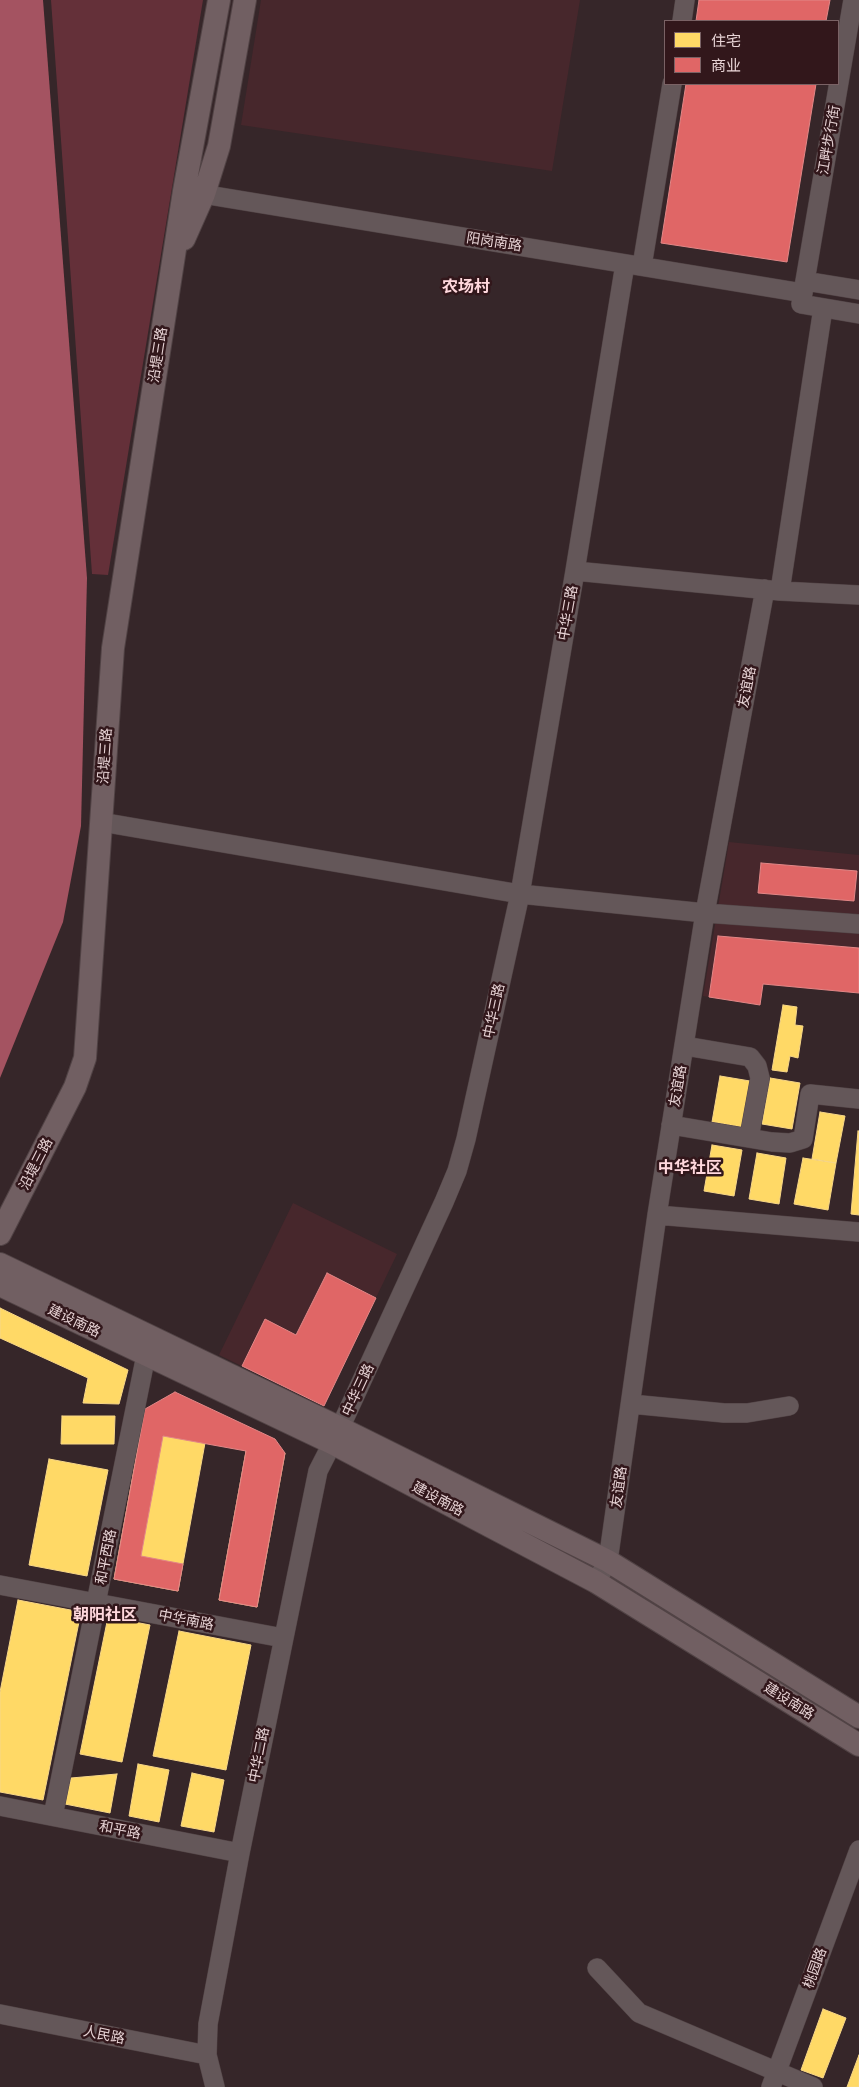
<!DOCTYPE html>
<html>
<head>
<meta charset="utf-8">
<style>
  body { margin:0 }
  #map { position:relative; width:859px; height:2087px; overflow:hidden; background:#362629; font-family:"Asap Condensed","Noto Sans SC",sans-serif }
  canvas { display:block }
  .legend { position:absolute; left:664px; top:20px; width:175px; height:65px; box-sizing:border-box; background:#32171b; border:1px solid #7a6265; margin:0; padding:6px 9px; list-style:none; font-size:15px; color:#e7d3d5 }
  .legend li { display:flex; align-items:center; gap:10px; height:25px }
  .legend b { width:25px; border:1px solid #7a6265 }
</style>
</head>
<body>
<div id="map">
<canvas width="859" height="2087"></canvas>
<ul class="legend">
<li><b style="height:14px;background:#ffd966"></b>住宅</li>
<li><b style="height:14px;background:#e06666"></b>商业</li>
</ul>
</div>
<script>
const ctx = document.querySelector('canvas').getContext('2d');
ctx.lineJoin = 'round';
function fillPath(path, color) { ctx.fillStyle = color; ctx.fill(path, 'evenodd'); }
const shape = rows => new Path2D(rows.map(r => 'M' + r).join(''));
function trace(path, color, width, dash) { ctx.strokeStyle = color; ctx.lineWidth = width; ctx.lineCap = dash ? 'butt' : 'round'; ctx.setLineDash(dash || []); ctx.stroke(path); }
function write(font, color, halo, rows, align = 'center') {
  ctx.font = font + ' "Asap Condensed","Noto Sans SC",sans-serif'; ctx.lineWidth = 5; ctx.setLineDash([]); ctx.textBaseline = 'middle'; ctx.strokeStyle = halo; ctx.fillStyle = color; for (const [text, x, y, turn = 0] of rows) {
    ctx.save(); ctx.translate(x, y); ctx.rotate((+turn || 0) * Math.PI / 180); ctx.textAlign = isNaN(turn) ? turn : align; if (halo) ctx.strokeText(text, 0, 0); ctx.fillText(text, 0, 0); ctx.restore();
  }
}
fillPath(shape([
  [261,0,580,0,552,171,241,125],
  [729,842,859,855,859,993,764,984,760,1005,703,996],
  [293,1203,397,1254,324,1406,219,1355]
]), '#47272c');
fillPath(shape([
  [51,0,203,0,108,575,92,574]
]), '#643039');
fillPath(shape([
  [0,0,43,0,87,578,81,826,63,922,0,1078]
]), '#a45361');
const homes = shape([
  [783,1005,797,1007,795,1025,803,1026,798,1058,790,1056,787,1072,772,1070,783,1005],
  [720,1076,750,1081,742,1127,712,1122,720,1076],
  [770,1078,800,1083,792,1129,762,1124,770,1078],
  [820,1112,845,1116,836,1163,812,1159,820,1112],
  [858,1131,859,1131,859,1215,851,1214,858,1131],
  [712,1145,742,1150,734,1196,704,1191,712,1145],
  [757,1153,786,1158,779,1204,749,1199,757,1153],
  [803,1158,836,1163,828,1210,794,1204,803,1158],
  [0,1308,128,1370,119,1404,83,1403,88,1378,0,1338,0,1308],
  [145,1409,209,1421,178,1591,114,1579,145,1409],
  [62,1416,115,1416,114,1444,61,1444,62,1416],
  [247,1446,285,1453,257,1607,219,1600,247,1446],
  [49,1459,108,1470,87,1576,29,1565,49,1459],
  [18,1600,81,1612,43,1800,0,1792,0,1692,18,1600],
  [108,1617,150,1625,122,1762,80,1754,108,1617],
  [179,1631,251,1645,226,1770,153,1756,179,1631],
  [138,1764,169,1770,159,1822,129,1816,138,1764],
  [192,1773,224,1780,214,1832,181,1826,192,1773],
  [117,1774,110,1813,65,1804,71,1778,117,1774],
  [823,2009,846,2018,823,2078,801,2070,823,2009],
  [859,2055,859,2087,847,2087,859,2055]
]);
fillPath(homes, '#ffd966');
trace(homes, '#f8d787', 1);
const shops = shape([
  [699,0,830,0,826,21,696,21,699,0],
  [686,84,816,84,787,262,661,243,686,84],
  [761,863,857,871,854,901,758,893,761,863],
  [718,936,859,948,859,993,763,984,760,1005,709,997,718,936],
  [327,1273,376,1298,324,1406,242,1366,265,1319,296,1335,327,1273],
  [175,1392,275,1439,285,1453,257,1607,219,1600,246,1451,163,1436,141,1556,183,1564,178,1591,114,1579,145,1409,175,1392]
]);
fillPath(shops, '#e06666');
trace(shops, '#e28787', 1);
const minor = shape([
  [682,21,685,0],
  [190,192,803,293],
  [642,266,672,84],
  [805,281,853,0],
  [859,290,805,281,801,304,859,314],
  [575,571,780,591,859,595],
  [780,591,823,308],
  [101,822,520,894,705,913,859,924],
  [685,1046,750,1057,757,1066,760,1078,749,1138],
  [671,1125,772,1142,790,1143,803,1139,810,1094,859,1099],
  [657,1215,859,1232],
  [631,1404,724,1413,747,1413,789,1406],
  [596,1582,608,1561,657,1215,705,913,765,589],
  [0,1585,283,1638],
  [0,1806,240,1853],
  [53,1816,146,1355],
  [597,1968,639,2013,813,2087],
  [0,2014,207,2055],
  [215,2087,207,2055,208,2024,240,1853,318,1471,340,1428,444,1202,457,1171,466,1139,520,894,575,571,625,264],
  [771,2087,859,1850]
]);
const major = shape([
  [184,239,204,194,219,146,245,0],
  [0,1234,75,1087,85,1058,113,648,184,191,219,0],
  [0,1264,340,1428,608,1561,859,1717],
  [0,1285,332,1443,596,1582,859,1745]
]);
trace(minor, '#514345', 20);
trace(major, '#514345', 24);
trace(minor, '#645759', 19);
trace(major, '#715f62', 22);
write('14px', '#e7d3d5', '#32171b', [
  ["江畔步行街",829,140,-80],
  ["阳岗南路",494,242,9],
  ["沿堤三路",158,355,-81],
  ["中华三路",568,613,-80],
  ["友谊路",747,687,-79],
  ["沿堤三路",105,756,-86],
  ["中华三路",494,1011,-78],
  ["友谊路",678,1086,-80],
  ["沿堤三路",36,1164,-63],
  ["建设南路",74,1321,26],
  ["中华三路",358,1390,-65],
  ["友谊路",619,1487,-82],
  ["建设南路",438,1499,28],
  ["和平西路",106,1557,-79],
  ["中华南路",186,1620,11],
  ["建设南路",789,1701,32],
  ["中华二路",259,1755,-79],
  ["和平路",120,1830,11],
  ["桃园路",815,1968,-70],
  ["人民路",104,2035,11]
]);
write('bold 16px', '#ffd8dd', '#32171b', [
  ["农场村",466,287],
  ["中华社区",690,1168],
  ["朝阳社区",105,1615]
]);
</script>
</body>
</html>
